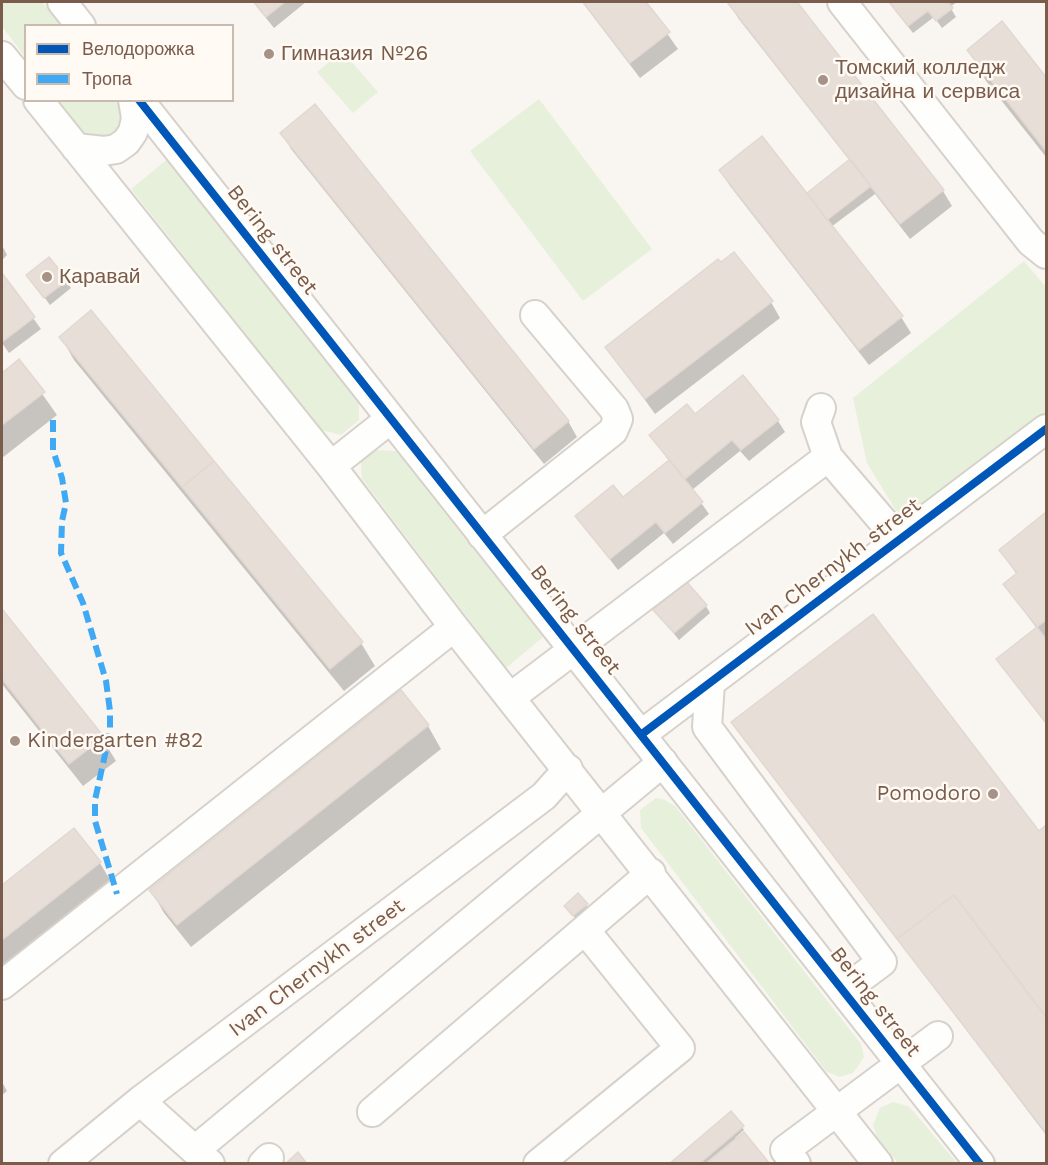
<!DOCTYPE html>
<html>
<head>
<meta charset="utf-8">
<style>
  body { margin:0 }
  #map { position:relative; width:1048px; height:1165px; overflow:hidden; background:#f9f5f0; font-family:"Work Sans",sans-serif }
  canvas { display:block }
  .frame { position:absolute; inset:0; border:3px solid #7a5c4d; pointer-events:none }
  .legend { position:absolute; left:24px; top:24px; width:210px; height:78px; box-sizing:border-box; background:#fffaf3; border:2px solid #cabbb1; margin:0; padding:8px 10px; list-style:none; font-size:18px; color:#7a5c4d }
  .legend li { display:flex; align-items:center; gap:12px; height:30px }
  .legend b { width:30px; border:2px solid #cabbb1 }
</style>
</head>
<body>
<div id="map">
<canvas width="1048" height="1165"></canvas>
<div class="frame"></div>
<ul class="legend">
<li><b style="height:8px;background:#0057b8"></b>Велодорожка</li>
<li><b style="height:8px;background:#3fa9f5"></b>Тропа</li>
</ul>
</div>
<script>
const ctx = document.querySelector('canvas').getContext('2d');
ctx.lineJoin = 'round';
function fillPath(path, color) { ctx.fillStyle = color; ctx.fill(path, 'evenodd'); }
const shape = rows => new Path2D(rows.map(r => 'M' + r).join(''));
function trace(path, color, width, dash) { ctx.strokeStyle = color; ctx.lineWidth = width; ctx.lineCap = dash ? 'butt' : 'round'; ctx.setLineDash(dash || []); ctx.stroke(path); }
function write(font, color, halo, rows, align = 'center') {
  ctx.font = font + ' "Work Sans",sans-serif'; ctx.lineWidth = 5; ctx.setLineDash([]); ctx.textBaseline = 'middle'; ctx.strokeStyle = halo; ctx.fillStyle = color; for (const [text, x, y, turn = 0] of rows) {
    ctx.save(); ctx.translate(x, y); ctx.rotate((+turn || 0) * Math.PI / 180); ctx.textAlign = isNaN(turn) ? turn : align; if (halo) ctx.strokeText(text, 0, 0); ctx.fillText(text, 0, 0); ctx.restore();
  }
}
fillPath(shape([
  [2,2,42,2,61,25,26,26,25,57,2,26],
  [342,51,378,92,353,113,317,72],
  [539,99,652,249,583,301,470,151],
  [59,101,119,101,124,118,115,135,99,139,85,135],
  [169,158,359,403,359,420,341,435,321,430,131,189],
  [1024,261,1046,287,1046,416,903,522,867,463,853,398],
  [376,450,396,451,543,637,506,668,362,479,361,462],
  [656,798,663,799,675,806,861,1044,864,1057,853,1073,839,1077,826,1071,641,828,640,810],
  [893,1102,908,1106,913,1111,957,1163,898,1163,877,1137,873,1125,880,1108]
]), '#e7f0db');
fillPath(shape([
  [253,2,306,2,274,28],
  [582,2,645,2,678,49,640,78],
  [729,2,795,2,943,191,952,206,910,239,875,194,831,227,901,317,911,333,869,365,730,186,720,170,806,195,850,161,738,18],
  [889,2,957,2,950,7,956,17,942,28,934,17,913,33],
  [1002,23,1046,80,1046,157,986,81,969,50],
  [282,133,568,421,577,437,544,464,291,149],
  [2,245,7,255,2,260],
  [2,275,41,329,9,353,2,343],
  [28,275,66,281,71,288,50,305],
  [771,302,780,318,655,414,607,347],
  [61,337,361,643,375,666,344,691,74,360],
  [19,361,57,415,2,458,2,375],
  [695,416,778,421,785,432,749,461,740,451,692,490,709,514,673,544,664,533,618,570,577,517,623,499,669,461,651,435],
  [1046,514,1046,724,998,660,1037,629,1005,584,1017,575,1001,550],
  [706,606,710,613,679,640,655,610],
  [2,611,102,738,116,761,83,786,2,684],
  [401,692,428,726,441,749,191,947,164,913,151,890],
  [733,722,1038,833,1046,827,1046,1135],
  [74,830,100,863,113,885,2,973,2,887],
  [587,905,588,908,576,919,568,909],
  [2,1082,7,1091,2,1095],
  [742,1127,744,1130,735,1138,768,1164,671,1164]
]), '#0003');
const building = shape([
  [254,2,285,2,266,17,254,2],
  [583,2,646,2,670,32,630,63,583,2],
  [727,2,797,2,944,190,900,224,727,2],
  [889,2,948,2,953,8,936,21,928,11,908,26,889,2],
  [1002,21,1046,77,1046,151,967,50,1002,21],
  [315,104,569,421,534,449,280,133,315,104],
  [762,136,903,316,859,350,719,170,762,136],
  [850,159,871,186,827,220,807,193,850,159],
  [734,252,773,301,645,399,605,347,718,259,721,262,734,252],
  [49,257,68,280,44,298,26,275,49,257],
  [2,273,35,317,2,342,2,273],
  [91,310,214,461,182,487,59,337,91,310],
  [19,359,45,392,2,425,2,373,19,359],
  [743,375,779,420,741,450,732,440,685,479,649,435,687,404,695,414,743,375],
  [669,460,703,502,665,533,656,522,610,559,575,516,613,485,623,497,669,460],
  [214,461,363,642,330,669,182,487,214,461],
  [1046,512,1046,620,1037,627,1003,584,1017,573,999,550,1046,512],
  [686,581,707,605,674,633,653,610,686,581],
  [2,609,104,737,69,764,2,679,2,609],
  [873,614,1039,831,1046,825,1046,1017,954,895,897,939,731,722,873,614],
  [1037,627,1046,639,1046,723,996,659,1037,627],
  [401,690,429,725,177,925,149,890,401,690],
  [74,828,101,862,2,940,2,885,74,828],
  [578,893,588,904,573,916,564,906,578,893],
  [954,895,1046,1017,1046,1133,897,939,954,895],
  [731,1111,744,1126,699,1164,669,1164,731,1111],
  [744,1132,770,1164,705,1164,744,1132],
  [298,1152,307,1164,285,1164,298,1152]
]);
fillPath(building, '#e6ded7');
trace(building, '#e2d8d2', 1.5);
const minor = shape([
  [62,2,81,26],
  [842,2,1031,242,1046,254],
  [2,56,26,85],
  [38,100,331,466,454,627,878,1164],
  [139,100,980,1164],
  [76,148,104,151,116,149,126,142,133,132,136,118,133,100],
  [828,457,899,540],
  [331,466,389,420],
  [482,535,613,431,618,419,614,409,535,315],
  [710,683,707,727,882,962,843,991],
  [511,697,828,457,816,422,821,408],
  [642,734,1046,429],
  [2,985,454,627],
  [140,1101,210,1164],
  [372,1112,651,873],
  [195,1150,663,762],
  [63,1164,140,1101,544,796,568,769],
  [263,1164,269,1158],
  [538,1164,680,1048,585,930],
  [796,1164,785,1150,938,1036]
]);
trace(minor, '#d7d1cb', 32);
trace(minor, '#fefefd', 28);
trace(shape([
  [53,420,53,450,62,478,66,503,62,521,61,553,83,603,106,681,110,711,110,732,95,800,95,821,117,894]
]), '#3fa9f5', 6, [12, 6]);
trace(shape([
  [139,100,980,1164],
  [642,734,1046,429]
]), '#0057b8', 8);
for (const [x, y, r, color] of [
  [269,54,6,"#a69286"],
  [823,80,6,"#a69286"],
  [47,277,6,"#a69286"],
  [15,741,6,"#a69286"],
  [993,794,6,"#a69286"]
]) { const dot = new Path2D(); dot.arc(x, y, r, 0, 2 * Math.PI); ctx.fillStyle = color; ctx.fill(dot); trace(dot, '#fffaf3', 2); }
write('21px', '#7a5c4d', '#fffaf3', [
  ["Гимназия №26",281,54],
  ["Томский колледж",835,68],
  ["дизайна и сервиса",835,92],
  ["Каравай",59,277],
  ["Kindergarten #82",27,741],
  ["Pomodoro",981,794,"right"]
], 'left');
write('21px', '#7a5c4d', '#fffaf3', [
  ["Bering street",272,240,52],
  ["Ivan Chernykh street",833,567,-37],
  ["Bering street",575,620,52],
  ["Ivan Chernykh street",317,968,-37],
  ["Bering street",875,1002,52]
]);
</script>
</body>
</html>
